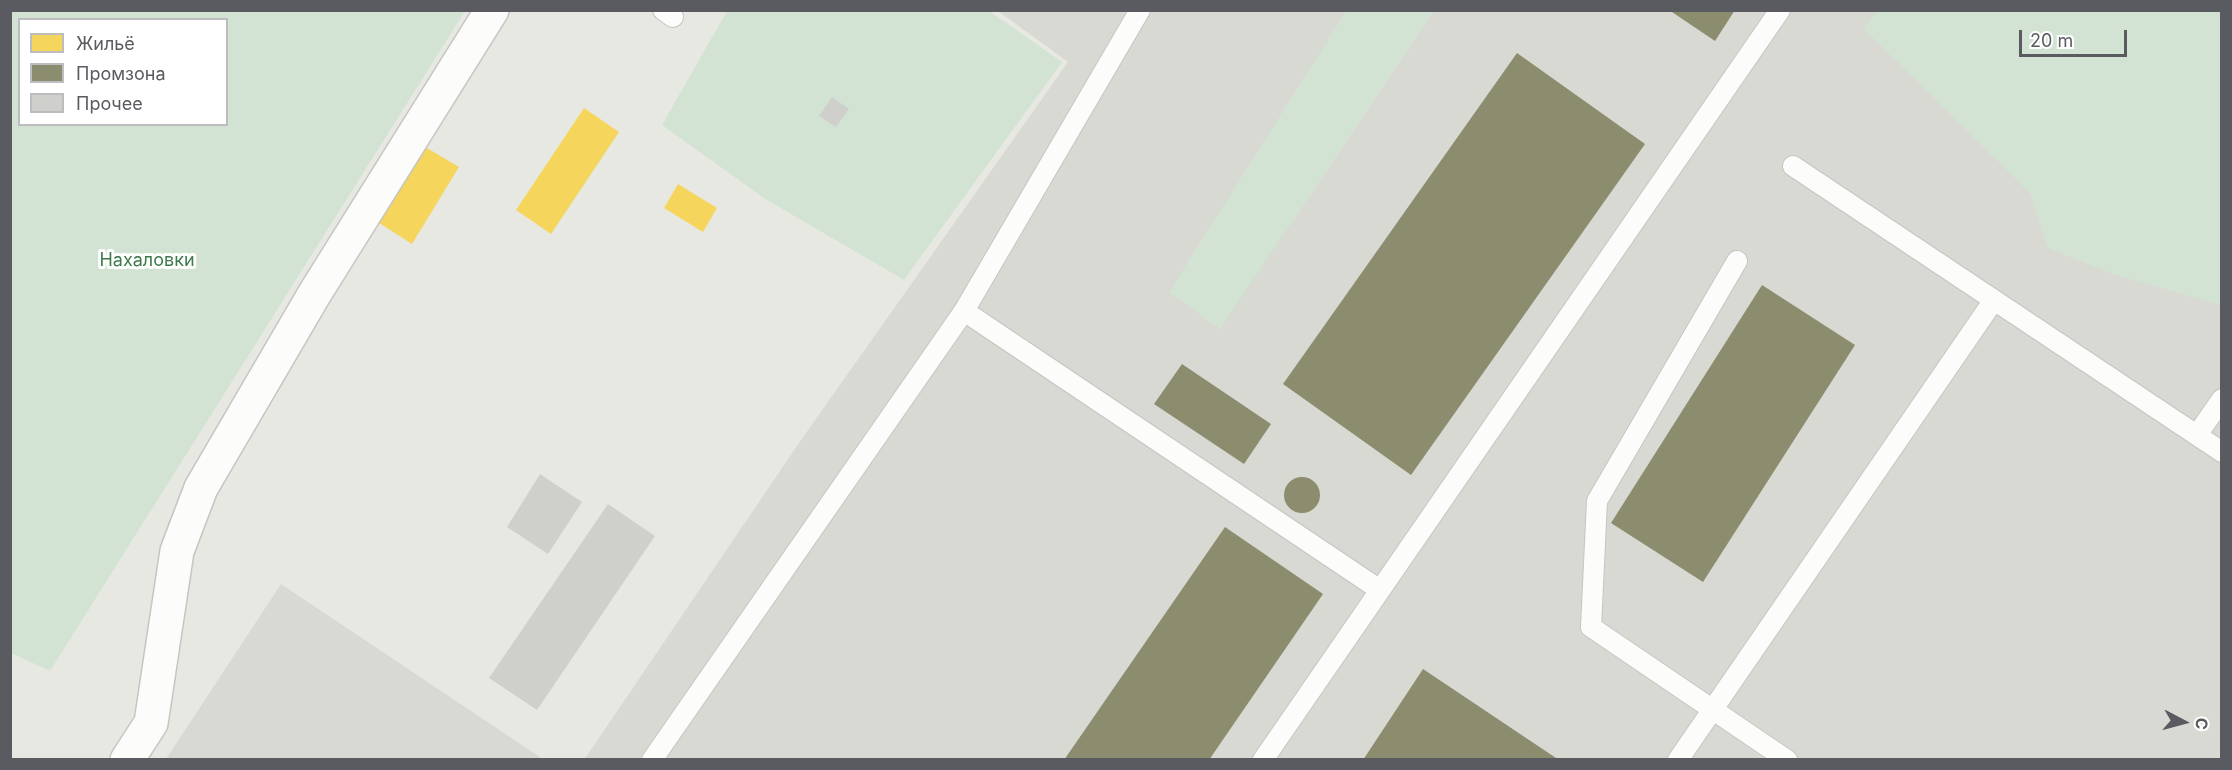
<!DOCTYPE html>
<html>
<head>
<meta charset="utf-8">
<style>
  body { margin:0 }
  #map { position:relative; width:2232px; height:770px; overflow:hidden; background:#e8e8e3; font-family:Inter,sans-serif }
  canvas { display:block }
  .frame { position:absolute; inset:0; border:12px solid #595b60; pointer-events:none }
  .legend { position:absolute; left:18px; top:18px; width:210px; height:108px; box-sizing:border-box; background:#fff; border:2px solid #bdbdbf; margin:0; padding:8px 10px; list-style:none; font-size:18px; color:#595b60 }
  .legend li { display:flex; align-items:center; gap:12px; height:30px }
  .legend b { width:30px; border:2px solid #bdbdbf }
  .north { position:absolute; left:2154px; top:692px; width:60px; height:60px; -webkit-text-stroke:4px #fff; paint-order:stroke; rotate:96deg; font-size:16px; font-weight:700; line-height:24px; text-align:center; color:#595b60 }
  .north::after { content:''; display:block; margin:auto; width:21px; height:27px; background:#595b60; clip-path:polygon(50% 0,100% 100%,50% 72%,0 100%) }
  .scale { position:absolute; left:2019px; top:30px; width:108px; height:27px; box-sizing:border-box; border:3px solid #595b60; border-top:0; padding-left:8px; font-size:18px; line-height:21px; white-space:nowrap; color:#595b60; -webkit-text-stroke:4px #fff; paint-order:stroke }
</style>
</head>
<body>
<div id="map">
<canvas width="2232" height="770"></canvas>
<div class="frame"></div>
<ul class="legend">
<li><b style="height:16px;background:#f6d55c"></b>Жильё</li>
<li><b style="height:16px;background:#8c8c6e"></b>Промзона</li>
<li><b style="height:16px;background:#cfcfcc"></b>Прочее</li>
</ul>
<div class="north">С</div>
<div class="scale">20 m</div>
</div>
<script>
const ctx = document.querySelector('canvas').getContext('2d');
ctx.lineJoin = 'round';
function fillPath(path, color) { ctx.fillStyle = color; ctx.fill(path, 'evenodd'); }
const shape = rows => new Path2D(rows.map(r => 'M' + r).join(''));
function trace(path, color, width, dash) { ctx.strokeStyle = color; ctx.lineWidth = width; ctx.lineCap = dash ? 'butt' : 'round'; ctx.setLineDash(dash || []); ctx.stroke(path); }
function write(font, color, halo, rows, align = 'center') {
  ctx.font = font + ' Inter,sans-serif'; ctx.lineWidth = 6; ctx.setLineDash([]); ctx.textBaseline = 'middle'; ctx.strokeStyle = halo; ctx.fillStyle = color; for (const [text, x, y, turn = 0] of rows) {
    ctx.save(); ctx.translate(x, y); ctx.rotate((+turn || 0) * Math.PI / 180); ctx.textAlign = isNaN(turn) ? turn : align; if (halo) ctx.strokeText(text, 0, 0); ctx.fillText(text, 0, 0); ctx.restore();
  }
}
fillPath(shape([
  [998,11,2221,11,2221,759,584,760,801,440,1068,62],
  [281,584,543,759,166,759]
]), '#d9d9d4');
fillPath(shape([
  [11,10,465,11,50,671,11,653],
  [20,20,226,20,226,124,20,124],
  [1347,10,1434,11,1220,329,1169,292],
  [727,11,989,11,1062,62,904,280,767,200,662,125],
  [1877,11,2221,11,2221,305,2116,275,2048,248,2030,193,1864,29]
]), '#d2e3d3');
fillPath(shape([
  [584,108,619,132,551,234,516,210],
  [422,145,459,167,412,244,376,221],
  [678,184,717,208,703,232,664,208]
]), '#f6d55c');
fillPath(shape([
  [1669,10,1735,10,1715,41],
  [1517,53,1645,144,1411,475,1283,384],
  [1762,285,1855,345,1703,582,1611,523],
  [1182,364,1271,424,1244,464,1154,404],
  '1284 495a18 18 0 1 1 36 0a18 18 0 1 1-36 0Z',
  [1225,527,1323,594,1209,760,1064,760],
  [1423,669,1559,760,1363,760]
]), '#8c8c6e');
fillPath(shape([
  [832,97,849,109,836,127,819,116],
  [540,474,582,502,548,554,507,527],
  [608,504,655,536,537,710,489,678]
]), '#cfcfcc');
const lane = shape([
  [663,10,673,17],
  [1793,166,2222,452],
  [1737,261,1597,501,1591,627,1787,760],
  [964,311,1380,590],
  [2197,435,2222,399],
  [652,760,964,311,1140,10],
  [1263,760,1780,10],
  [1678,760,1994,300]
]);
const street = shape([
  [127,760,151,723,177,551,201,488,315,293,492,10]
]);
trace(lane, '#c5c5c3', 22);
trace(street, '#c5c5c3', 36);
trace(lane, '#fcfcfb', 20);
trace(street, '#fcfcfb', 33);
write('18px', '#3e7a4c', '#fff', [
  ["Нахаловки",147,261]
]);
</script>
</body>
</html>
